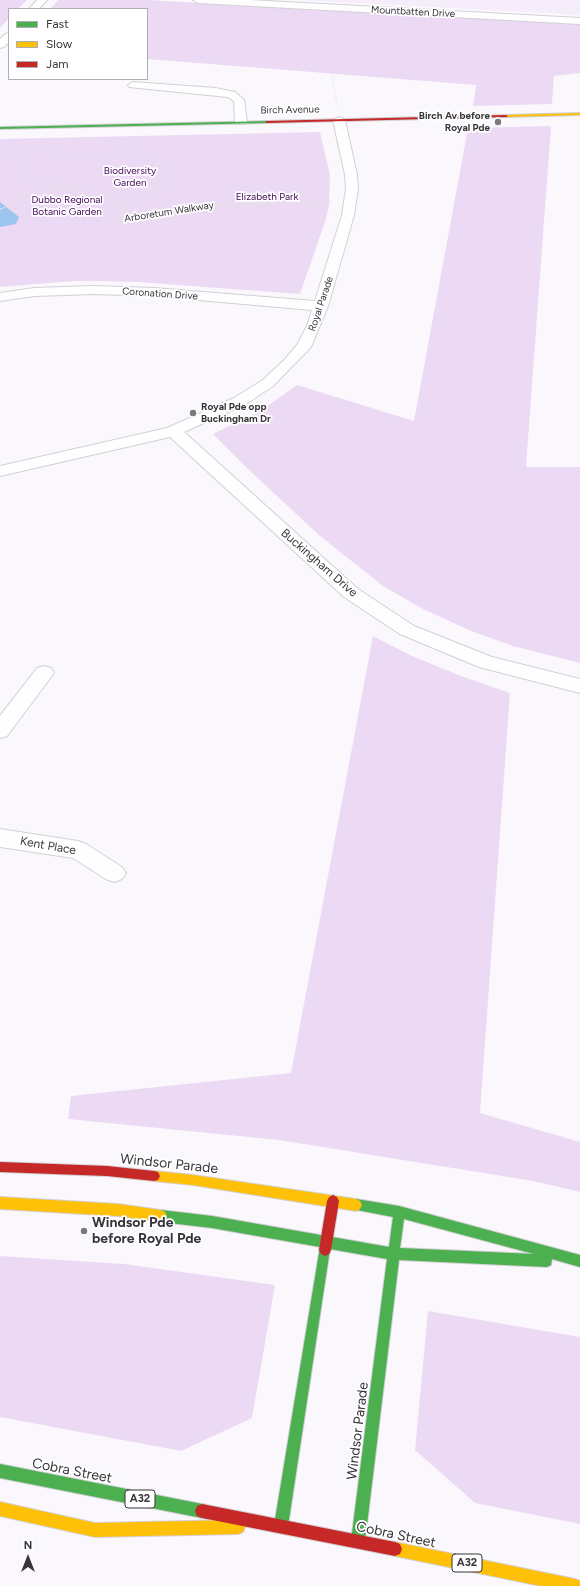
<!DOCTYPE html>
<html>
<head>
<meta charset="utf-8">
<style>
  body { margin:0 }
  #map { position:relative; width:580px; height:1586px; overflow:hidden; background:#fbf8fd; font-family:Figtree,sans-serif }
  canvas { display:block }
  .legend { position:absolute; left:8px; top:8px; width:140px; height:72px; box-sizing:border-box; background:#fff; border:1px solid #afaeb0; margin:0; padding:5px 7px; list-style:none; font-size:12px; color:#38343a }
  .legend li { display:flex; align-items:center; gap:8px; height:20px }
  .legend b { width:20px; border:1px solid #afaeb0 }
  .north { position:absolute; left:8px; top:1538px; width:40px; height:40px; -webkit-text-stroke:3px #fff; paint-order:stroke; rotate:0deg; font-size:11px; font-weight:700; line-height:16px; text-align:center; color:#38343a }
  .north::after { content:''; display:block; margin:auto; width:14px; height:18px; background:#38343a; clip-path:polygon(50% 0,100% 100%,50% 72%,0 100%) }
</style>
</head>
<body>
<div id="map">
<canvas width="580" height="1586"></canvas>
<ul class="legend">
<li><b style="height:5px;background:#4caf50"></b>Fast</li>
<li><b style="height:5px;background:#ffc107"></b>Slow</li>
<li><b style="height:5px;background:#c62828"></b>Jam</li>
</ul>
<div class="north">N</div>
</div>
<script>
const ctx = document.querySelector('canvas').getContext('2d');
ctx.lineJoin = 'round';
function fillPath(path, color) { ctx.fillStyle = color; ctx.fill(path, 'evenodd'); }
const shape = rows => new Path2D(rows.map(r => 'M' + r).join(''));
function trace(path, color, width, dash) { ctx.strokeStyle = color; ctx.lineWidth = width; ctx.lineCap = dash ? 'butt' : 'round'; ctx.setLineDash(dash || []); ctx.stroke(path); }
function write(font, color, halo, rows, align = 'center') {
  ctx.font = font + ' Figtree,sans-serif'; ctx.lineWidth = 3.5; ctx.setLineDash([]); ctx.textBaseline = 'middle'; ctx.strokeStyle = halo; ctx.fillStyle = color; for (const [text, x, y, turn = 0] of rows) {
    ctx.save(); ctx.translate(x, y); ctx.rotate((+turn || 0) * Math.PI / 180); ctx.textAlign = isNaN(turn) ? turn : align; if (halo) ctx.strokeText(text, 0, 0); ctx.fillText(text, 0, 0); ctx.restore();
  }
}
fillPath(shape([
  [302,0,580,0,580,15]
]), '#f5edfa');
fillPath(shape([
  [0,0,27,0,18,9,9,9,9,18,0,28],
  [58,0,147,0,580,24,580,73,554,76,552,104,473,106,476,85,147,59,147,9,50,9],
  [551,126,526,467,580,467,580,663,513,646,471,631,423,609,383,586,320,536,249,470,213,434,260,411,297,385,414,421,468,128],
  [320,132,330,175,329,205,326,219,300,294,137,282,103,281,74,281,0,287,0,139],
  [373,636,410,655,461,676,510,693,480,1113,580,1142,580,1192,533,1181,279,1140,68,1119,71,1096,291,1073],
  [0,1256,124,1264,275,1285,252,1418,181,1451,0,1417],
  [428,1311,580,1337,580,1524,475,1503,415,1450]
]), '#ecdaf4');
fillPath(shape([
  [0,202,19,217,16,224,0,227]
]), '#9cc6ee');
const street = shape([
  [37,0,47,0,39,9,29,9,37,0],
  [193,0,249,0,580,18,580,24,198,3,193,0],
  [9,33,9,42,4,47,0,48,0,39,5,34,9,33],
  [133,82,215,88,235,92,244,100,247,122,245,124,237,124,235,122,234,101,228,97,129,87,128,85,133,82],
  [339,117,345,120,357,175,358,189,354,215,328,306,311,347,273,386,246,404,184,432,358,589,414,626,492,657,580,679,580,693,479,667,400,634,344,597,170,437,0,476,0,466,167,428,234,398,263,380,285,359,297,345,307,326,312,310,153,296,95,294,34,296,0,301,0,293,34,288,95,286,153,288,315,301,342,215,346,189,345,175,333,120,339,117],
  [44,666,51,668,54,673,7,736,0,738,0,716,37,668,44,666],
  [0,829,78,841,86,844,122,867,126,873,122,879,114,882,106,879,73,858,0,847,0,829]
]);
const fast = shape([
  [269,121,267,123,0,129,0,127,269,121],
  [356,1199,399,1206,580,1255,580,1267,552,1259,551,1265,547,1267,399,1260,365,1541,363,1546,358,1548,353,1546,351,1541,387,1259,330,1249,288,1526,286,1531,281,1533,276,1531,274,1526,320,1247,212,1228,161,1222,157,1220,155,1216,157,1212,161,1210,212,1216,389,1247,393,1217,352,1209,350,1205,352,1201,356,1199],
  [404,1219,534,1254,400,1248,404,1219],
  [0,1464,202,1504,207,1506,209,1511,207,1516,202,1518,0,1478,0,1464]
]);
const slow = shape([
  [580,113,580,115,506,117,504,116,506,115,580,113],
  [154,1171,193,1175,356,1199,360,1201,362,1205,360,1209,356,1211,193,1185,154,1181,150,1180,148,1176,150,1172,154,1171],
  [0,1197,118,1204,161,1210,165,1212,167,1216,165,1220,161,1222,118,1216,0,1209,0,1197],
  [0,1502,95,1523,238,1520,243,1522,245,1527,243,1532,238,1534,95,1537,0,1516,0,1502],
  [395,1542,575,1579,580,1581,580,1586,541,1586,395,1556,390,1554,388,1549,390,1544,395,1542]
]);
const jam = shape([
  [506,115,508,117,267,123,265,122,267,121,506,115],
  [0,1162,107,1166,154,1171,158,1172,160,1176,158,1180,154,1181,107,1176,0,1172,0,1162],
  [333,1195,337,1197,339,1201,331,1250,329,1254,325,1256,321,1254,319,1250,327,1201,329,1197,333,1195],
  [202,1504,395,1542,400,1544,402,1549,400,1554,395,1556,202,1518,197,1516,195,1511,197,1506,202,1504]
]);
trace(street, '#d3d0d5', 2);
trace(fast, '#d3d0d5', 2);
trace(slow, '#d3d0d5', 2);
trace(jam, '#d3d0d5', 2);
trace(shape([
  [332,74,337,105],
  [22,176,29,170,29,165,16,159,13,155,15,150,30,147,69,155,86,156,133,151,143,152,167,166,169,172,167,176]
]), '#e4e3e4', 1, [1.5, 1]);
trace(shape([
  [23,175,22,176,23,178,49,180,86,195,123,202,152,192,161,185,167,175],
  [48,191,56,182],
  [0,209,16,204,21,194,48,191,118,220,206,205,332,202],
  [120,220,123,202]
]), '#e4e3e4', 1.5, [2, 1.5]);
fillPath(street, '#fefeff');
fillPath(fast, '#4caf50');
fillPath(slow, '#ffc107');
fillPath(jam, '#c62828');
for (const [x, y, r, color] of [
  [498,122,4,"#7c797e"],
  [193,413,4,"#7c797e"],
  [84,1231,4,"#7c797e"]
]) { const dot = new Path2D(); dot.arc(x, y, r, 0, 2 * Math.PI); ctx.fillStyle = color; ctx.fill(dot); trace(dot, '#fff', 1.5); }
write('10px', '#38343a', '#fff', [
  ["Mountbatten Drive",413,12,3],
  ["Birch Avenue",290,110,-1],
  ["Arboretum Walkway",169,212,-9],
  ["Coronation Drive",160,294,4],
  ["Royal Parade",321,304,-71]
]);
write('bold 10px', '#38343a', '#fff', [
  ["Birch Av before",490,116],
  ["Royal Pde",490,128],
  ["Royal Pde opp",201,407,"left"],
  ["Buckingham Dr",201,419,"left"]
], 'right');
write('10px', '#410655', '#fff', [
  ["Biodiversity",130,171],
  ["Garden",130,183],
  ["Elizabeth Park",267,197],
  ["Dubbo Regional",67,200],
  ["Botanic Garden",67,212]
]);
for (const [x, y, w] of [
  [140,1499,30],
  [467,1563,30]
]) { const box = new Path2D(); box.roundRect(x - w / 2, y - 9, w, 18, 3); ctx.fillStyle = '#fff'; ctx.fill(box); trace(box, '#38343a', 1); }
write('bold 11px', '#38343a', null, [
  ["A32",140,1499],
  ["A32",467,1563]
]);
write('12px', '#38343a', '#fff', [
  ["Buckingham Drive",319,563,41],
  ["Kent Place",48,846,10]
]);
write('14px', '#38343a', '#fff', [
  ["Windsor Parade",169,1164,6],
  ["Windsor Parade",358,1431,-83],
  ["Cobra Street",72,1471,11],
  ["Cobra Street",396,1535,12]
]);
write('bold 14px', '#38343a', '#fff', [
  ["Windsor Pde",92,1223],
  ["before Royal Pde",92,1239]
], 'left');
</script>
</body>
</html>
